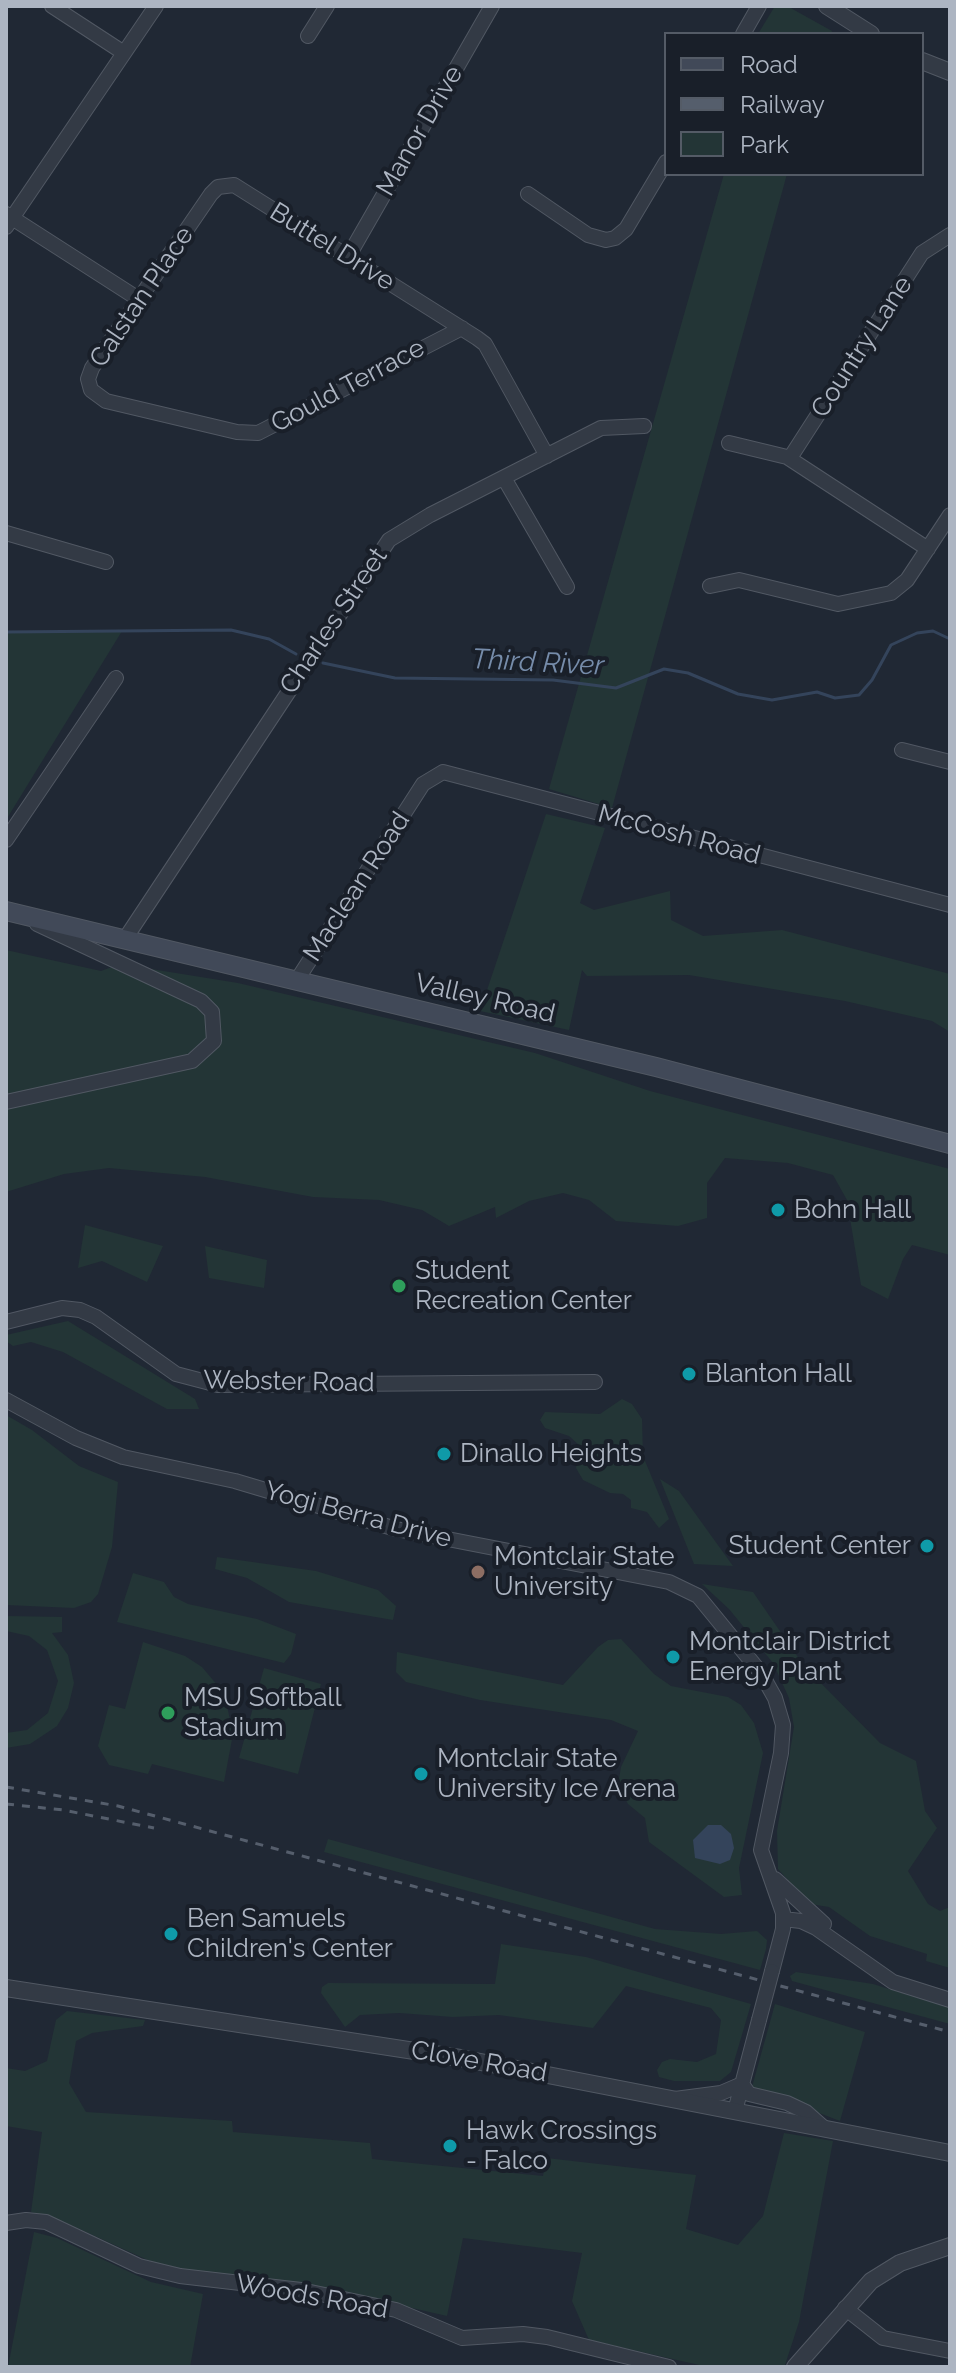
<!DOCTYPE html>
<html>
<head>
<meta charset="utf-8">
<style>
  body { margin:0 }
  #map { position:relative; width:956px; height:2373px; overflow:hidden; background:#202834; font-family:Raleway,sans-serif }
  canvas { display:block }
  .frame { position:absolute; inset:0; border:8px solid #adb5c2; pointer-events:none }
  .legend { position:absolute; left:664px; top:32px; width:260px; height:144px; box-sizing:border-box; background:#191f29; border:2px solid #545b66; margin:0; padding:10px 14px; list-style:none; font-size:24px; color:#adb5c2 }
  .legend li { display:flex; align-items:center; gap:16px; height:40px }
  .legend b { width:40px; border:2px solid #545b66 }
</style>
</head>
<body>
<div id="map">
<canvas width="956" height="2373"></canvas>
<div class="frame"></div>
<ul class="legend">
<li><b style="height:10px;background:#414958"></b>Road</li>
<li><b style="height:10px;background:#555e6c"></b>Railway</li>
<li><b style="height:22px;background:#233536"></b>Park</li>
</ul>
</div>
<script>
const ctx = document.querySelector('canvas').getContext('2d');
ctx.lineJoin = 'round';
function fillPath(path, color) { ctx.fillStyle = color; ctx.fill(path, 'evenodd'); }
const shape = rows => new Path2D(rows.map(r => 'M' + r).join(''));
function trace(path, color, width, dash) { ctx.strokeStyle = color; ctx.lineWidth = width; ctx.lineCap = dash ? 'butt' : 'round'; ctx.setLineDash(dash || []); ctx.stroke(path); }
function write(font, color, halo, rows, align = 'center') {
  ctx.font = font + ' Raleway,sans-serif'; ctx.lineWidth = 8; ctx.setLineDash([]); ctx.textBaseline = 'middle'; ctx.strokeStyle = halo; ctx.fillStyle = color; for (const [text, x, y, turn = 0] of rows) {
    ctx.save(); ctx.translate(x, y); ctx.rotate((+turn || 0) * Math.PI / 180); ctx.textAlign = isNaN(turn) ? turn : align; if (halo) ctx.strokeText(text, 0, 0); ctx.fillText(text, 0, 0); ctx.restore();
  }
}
fillPath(shape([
  [775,6,787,6,832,31,831,34,758,34],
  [724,174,787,174,612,808,549,789],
  [122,631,6,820,6,632],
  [546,814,605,828,580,903,594,910,670,891,671,920,703,936,782,930,950,974,950,1032,932,1021,845,1001,689,975,587,976,582,970,569,1030,480,1011],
  [6,950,101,971,120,964,238,983,535,1053,650,1091,950,1169,950,1255,912,1245,903,1259,888,1299,861,1285,847,1200,833,1175,788,1163,725,1158,707,1183,707,1218,678,1226,616,1221,589,1200,563,1193,529,1201,496,1218,495,1207,449,1226,422,1210,379,1200,313,1197,205,1177,109,1168,64,1174,6,1192],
  [85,1225,163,1246,147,1282,102,1261,78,1268],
  [205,1246,267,1260,264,1288,209,1278],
  [68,1321,195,1399,199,1409,167,1409,63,1352,31,1342,13,1346,6,1341,6,1335],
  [622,1399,632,1404,642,1419,643,1456,669,1519,659,1528,647,1512,631,1508,631,1500,623,1494,610,1493,583,1480,576,1468,579,1445,569,1436,545,1428,540,1420,545,1412,600,1414],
  [6,1415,32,1430,79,1466,118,1482,112,1547,98,1594,91,1602,74,1608,6,1605],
  [660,1479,679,1491,733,1566,694,1564],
  [217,1557,316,1571,378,1590,396,1606,393,1620,289,1602,247,1578,215,1569],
  [133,1573,164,1582,174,1597,188,1604,257,1619,296,1634,291,1654,284,1663,117,1622],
  [702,1584,753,1592,804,1666,880,1743,916,1761,925,1811,937,1828,908,1871,928,1904,940,1911,950,1907,950,1968,926,1961,927,1954,870,1936,829,1907,810,1904,778,1869,777,1831,794,1727,789,1698,773,1663,729,1609],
  [6,1616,62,1617,62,1632,52,1633,68,1655,74,1683,68,1708,57,1726,30,1744,6,1748,6,1733,27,1730,48,1713,58,1681,47,1650,29,1636,6,1631],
  [621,1639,654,1674,671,1686,728,1697,741,1705,754,1723,763,1753,739,1868,742,1895,724,1897,649,1842,645,1818,628,1804,618,1785,621,1767,638,1731,611,1720,480,1700,406,1682,396,1672,397,1652,563,1685,598,1647,608,1640],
  [143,1642,185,1656,202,1667,218,1686,226,1701,233,1734,224,1782,152,1764,148,1774,109,1765,98,1746,109,1705,125,1709],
  [264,1668,321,1684,298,1774,239,1758],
  [328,1839,655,1929,721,1934,757,1931,767,1940,766,1949,760,1970,324,1852],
  [501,1944,586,1957,751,2004,731,2072,720,2081,674,2081,659,2077,657,2070,662,2062,670,2059,697,2062,716,2054,721,2020,711,2008,626,1986,593,2028,499,2015,453,2017,399,2013,360,2015,345,2027,321,1993,322,1987,328,1983,495,1984],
  [796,1972,873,1984,950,2008,950,2024,792,1981,790,1976],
  [775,2004,865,2032,840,2121,752,2087],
  [67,2011,145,2020,143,2026,92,2033,76,2041,69,2083,86,2112,232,2121,233,2132,370,2143,372,2159,543,2176,546,2158,696,2175,686,2229,738,2245,763,2216,784,2133,833,2141,799,2322,785,2365,708,2367,589,2340,572,2301,582,2253,463,2238,447,2316,312,2285,206,2274,152,2262,66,2223,31,2212,42,2132,6,2126,6,2068,25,2071,47,2061,56,2020],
  [34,2232,57,2238,151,2282,203,2294,190,2367,8,2367]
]), '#233536');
fillPath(shape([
  [708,1825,721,1825,731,1834,734,1848,730,1860,720,1864,695,1858,693,1840]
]), '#34445b');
trace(shape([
  [6,632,231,630,269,639,296,654],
  [323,663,395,678,553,680,616,688,664,669,688,673,738,694,772,700,817,692,835,698,859,695,872,680,891,645,917,633,933,631,950,639]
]), '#34445b', 3);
const minor = shape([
  [52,6,124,53],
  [743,34,759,6],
  [308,36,327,6],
  [528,194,588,235,606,240,615,238,626,229,666,162],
  [6,214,140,300],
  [6,227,156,6],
  [348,257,492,6],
  [462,328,258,433,237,432,106,401,91,390,88,379,92,368,211,194,218,187,234,185,477,338,485,344,547,456],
  [729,443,787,457,928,549],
  [790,458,922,253,950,235],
  [504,478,567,587],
  [6,533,106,562],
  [710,586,739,580,838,604,891,593,907,580,950,515],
  [902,750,950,762],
  [6,840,116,678],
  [125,939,389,540,430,515,601,428,644,426],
  [297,980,423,784,443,772,950,905],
  [6,1102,192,1061,214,1041,212,1012,201,1001,37,924],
  [6,1322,62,1308,80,1310,96,1317,176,1374,218,1385,595,1382],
  [6,1400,76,1438,123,1457,235,1481,396,1529,669,1582,698,1596,761,1673,775,1698,783,1725,781,1753,761,1850,783,1913,783,1929,772,1971],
  [775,1879,824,1924],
  [783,1919,801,1921,816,1928,893,1982,950,2000],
  [675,2099,721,2093,742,2084,749,2094,787,2103,806,2112,824,2128],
  [735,2111,759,2020],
  [6,2223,26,2220,46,2222,139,2266,180,2276,301,2290,396,2310,462,2338,523,2334,547,2337,669,2367],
  [845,2308,883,2338,950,2351]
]);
const tertiary = shape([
  [827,6,871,34],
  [922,61,950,72],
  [6,1988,460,2058,950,2153],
  [795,2367,871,2281,900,2263,950,2246]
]);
const secondary = shape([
  [6,911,656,1067,950,1144]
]);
trace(minor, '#515863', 16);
trace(tertiary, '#515863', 18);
trace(secondary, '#515863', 20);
trace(minor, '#333a45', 14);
trace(tertiary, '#333a45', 16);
trace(secondary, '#414958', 18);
trace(shape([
  [6,1787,118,1806,950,2032],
  [6,1804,63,1810,154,1828]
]), '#555e6c', 3, [8, 8]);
const minorBridge = shape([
  [759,2020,772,1971]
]);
trace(minorBridge, '#515863', 16, []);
trace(minorBridge, '#333a45', 14);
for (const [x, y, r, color] of [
  [778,1210,8,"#0f9aa8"],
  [399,1286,8,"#2e9e5b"],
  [689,1374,8,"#0f9aa8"],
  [444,1454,8,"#0f9aa8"],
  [927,1546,8,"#0f9aa8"],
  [478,1572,8,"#8d6e63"],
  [673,1657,8,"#0f9aa8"],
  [168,1713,8,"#2e9e5b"],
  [421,1774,8,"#0f9aa8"],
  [171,1934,8,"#0f9aa8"],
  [450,2146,8,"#0f9aa8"]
]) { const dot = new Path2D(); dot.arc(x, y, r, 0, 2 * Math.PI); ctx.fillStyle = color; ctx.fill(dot); trace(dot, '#191f29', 3); }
write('26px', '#adb5c2', '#191f29', [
  ["Manor Drive",420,131,-60],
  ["Buttel Drive",332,247,32],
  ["Calstan Place",142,297,-56],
  ["Country Lane",862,347,-57],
  ["Gould Terrace",348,386,-28],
  ["Charles Street",334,621,-56],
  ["McCosh Road",679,835,15],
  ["Maclean Road",357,887,-57],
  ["Valley Road",485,999,13],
  ["Webster Road",289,1382,1],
  ["Yogi Berra Drive",358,1515,15],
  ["Clove Road",479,2062,10],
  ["Woods Road",312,2297,10]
]);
write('26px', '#adb5c2', '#191f29', [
  ["Bohn Hall",794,1210],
  ["Student",415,1271],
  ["Recreation Center",415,1301],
  ["Blanton Hall",705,1374],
  ["Dinallo Heights",460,1454],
  ["Student Center",911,1546,"right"],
  ["Montclair State",494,1557],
  ["University",494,1587],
  ["Montclair District",689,1642],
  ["Energy Plant",689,1672],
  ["MSU Softball",184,1698],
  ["Stadium",184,1728],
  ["Montclair State",437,1759],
  ["University Ice Arena",437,1789],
  ["Ben Samuels",187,1919],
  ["Children's Center",187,1949],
  ["Hawk Crossings",466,2131],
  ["- Falco",466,2161]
], 'left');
write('italic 28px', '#768caa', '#191f29', [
  ["Third River",538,663,3]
]);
</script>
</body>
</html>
